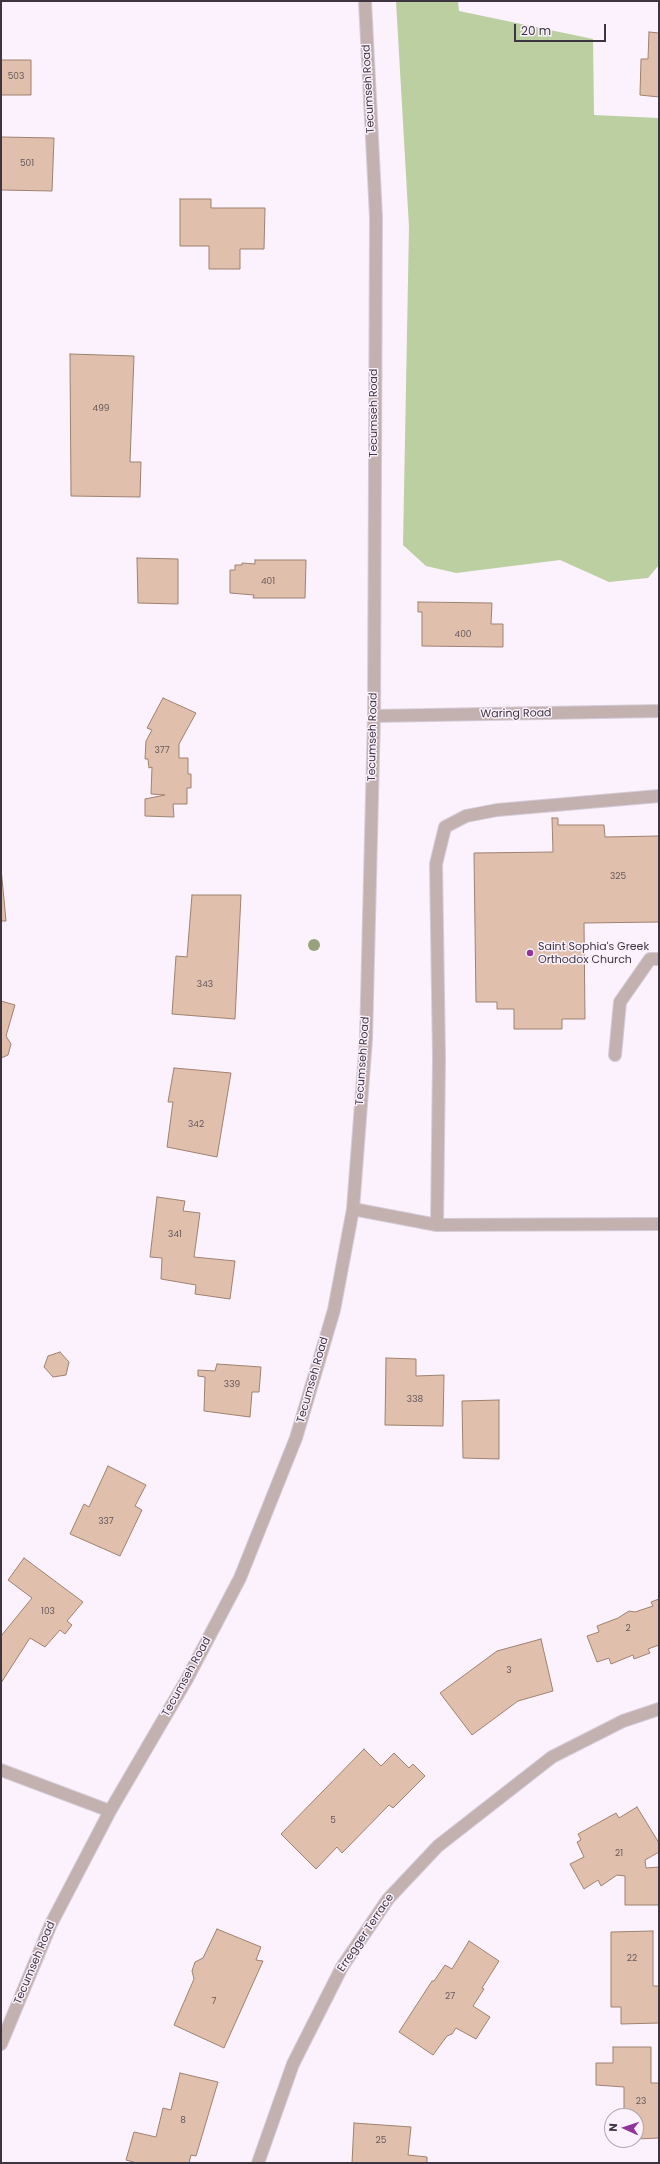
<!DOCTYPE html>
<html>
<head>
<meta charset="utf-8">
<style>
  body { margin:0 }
  #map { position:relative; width:660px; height:2164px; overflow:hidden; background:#fbf2fe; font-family:Poppins,sans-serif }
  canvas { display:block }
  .frame { position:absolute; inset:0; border:2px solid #3e3541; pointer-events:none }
  .north { position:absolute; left:604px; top:2108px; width:40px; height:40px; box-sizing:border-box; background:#fbf2fe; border:1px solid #afa6b2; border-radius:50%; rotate:273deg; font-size:11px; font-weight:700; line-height:16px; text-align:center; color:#3e3541 }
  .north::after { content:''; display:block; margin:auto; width:14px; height:18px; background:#93349d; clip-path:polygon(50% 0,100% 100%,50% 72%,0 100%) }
  .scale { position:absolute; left:514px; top:24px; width:92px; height:18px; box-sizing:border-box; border:2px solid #3e3541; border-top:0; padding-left:5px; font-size:12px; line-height:14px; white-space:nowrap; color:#3e3541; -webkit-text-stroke:3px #fbf2fe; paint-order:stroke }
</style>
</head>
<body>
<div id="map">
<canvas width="660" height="2164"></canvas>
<div class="frame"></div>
<div class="north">N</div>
<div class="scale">20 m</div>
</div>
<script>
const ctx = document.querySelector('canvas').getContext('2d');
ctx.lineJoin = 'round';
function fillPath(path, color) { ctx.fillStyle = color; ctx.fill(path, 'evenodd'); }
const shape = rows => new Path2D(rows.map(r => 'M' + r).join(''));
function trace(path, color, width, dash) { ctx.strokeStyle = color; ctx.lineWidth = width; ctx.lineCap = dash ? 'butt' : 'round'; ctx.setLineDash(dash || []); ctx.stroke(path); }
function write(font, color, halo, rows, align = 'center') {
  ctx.font = font + ' Poppins,sans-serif'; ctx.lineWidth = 3; ctx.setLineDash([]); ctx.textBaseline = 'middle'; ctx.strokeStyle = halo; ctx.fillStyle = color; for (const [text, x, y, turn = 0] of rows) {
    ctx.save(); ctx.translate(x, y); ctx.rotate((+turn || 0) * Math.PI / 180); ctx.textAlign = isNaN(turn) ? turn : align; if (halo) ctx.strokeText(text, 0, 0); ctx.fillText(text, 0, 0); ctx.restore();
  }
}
fillPath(shape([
  [396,1,458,1,459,11,593,39,594,115,659,118,659,565,648,578,609,582,560,560,456,573,426,566,403,545,409,227]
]), '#bbcfa1');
const building = shape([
  [649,32,659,33,659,97,640,95,641,59,648,59,649,32],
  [1,60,31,60,31,95,1,95,1,60],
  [1,137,54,138,52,191,1,190,1,137],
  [180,199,211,199,211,208,265,208,264,249,240,249,240,269,209,269,209,246,180,246,180,199],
  [70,354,134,356,130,462,141,462,140,497,71,496,70,354],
  [137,558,178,559,178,604,138,603,137,558],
  [255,560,306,560,305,598,253,598,254,595,230,593,230,570,235,570,235,565,242,565,242,563,255,564,255,560],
  [418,602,492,603,491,624,503,624,503,647,422,646,422,612,418,612,418,602],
  [163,698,196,713,179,744,179,758,188,758,188,774,191,774,191,788,187,788,187,804,173,804,174,817,145,816,145,799,165,795,151,794,152,767,149,768,148,759,145,759,146,741,152,730,147,728,163,698],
  [552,818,558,818,558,825,604,825,605,837,659,836,659,922,584,923,585,1019,562,1019,562,1029,514,1029,514,1009,497,1009,497,1002,476,1002,474,853,553,852,552,818],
  [1,868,6,921,1,921,1,868],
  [192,895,241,895,235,1019,172,1014,176,956,187,957,192,895],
  [1,1001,15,1005,6,1036,11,1044,8,1055,1,1058,1,1001],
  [174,1068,231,1073,217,1157,167,1147,173,1102,168,1102,174,1068],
  [157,1197,185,1201,183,1211,200,1213,194,1257,235,1261,230,1299,195,1294,196,1285,161,1279,162,1258,150,1257,157,1197],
  [60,1352,69,1362,66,1375,53,1377,44,1367,48,1356,60,1352],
  [386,1358,416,1359,416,1376,444,1375,443,1426,385,1425,386,1358],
  [217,1364,261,1367,259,1392,252,1392,250,1417,204,1411,205,1377,198,1376,198,1370,215,1371,217,1364],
  [499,1400,499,1459,463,1458,462,1401,499,1400],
  [108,1466,146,1485,135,1506,142,1510,120,1556,70,1534,84,1504,89,1507,108,1466],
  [24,1558,83,1602,67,1621,72,1625,65,1634,60,1630,45,1647,30,1638,1,1683,1,1636,32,1598,8,1580,24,1558],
  [659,1599,659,1645,648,1649,650,1653,634,1659,633,1655,611,1664,609,1658,597,1662,587,1636,599,1632,597,1626,618,1618,629,1611,635,1612,653,1606,651,1602,659,1599],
  [541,1639,553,1691,518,1701,472,1735,440,1693,497,1651,541,1639],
  [364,1749,381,1766,394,1753,409,1768,413,1764,425,1776,393,1808,389,1805,342,1853,337,1847,316,1869,281,1834,364,1749],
  [637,1807,659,1843,659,1852,645,1860,646,1868,659,1867,659,1905,625,1905,625,1876,617,1875,601,1886,598,1880,584,1889,570,1864,584,1857,577,1842,581,1840,578,1834,616,1813,619,1818,637,1807],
  [217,1929,261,1947,256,1960,263,1961,224,2048,174,2025,194,1979,192,1971,195,1962,203,1958,217,1929],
  [653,1931,653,1986,659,1986,659,2023,621,2024,621,2007,611,2007,611,1932,653,1931],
  [469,1941,499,1961,482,1988,484,1989,473,2006,490,2017,476,2039,456,2028,452,2034,447,2036,433,2055,399,2032,432,1981,434,1981,445,1965,452,1969,469,1941],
  [613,2047,651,2047,651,2083,659,2083,659,2138,636,2139,636,2116,624,2116,624,2087,596,2085,596,2063,613,2063,613,2047],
  [180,2073,218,2082,196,2156,191,2155,189,2163,137,2163,126,2160,134,2132,156,2137,163,2108,171,2110,180,2073],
  [354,2123,411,2127,408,2155,427,2157,427,2163,352,2163,354,2123]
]);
fillPath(building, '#e0c0ac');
trace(building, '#9f816f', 1);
const minor = shape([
  [374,716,659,711],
  [615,1055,620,1002,650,959,659,959],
  [353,1209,437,1225,659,1224],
  [437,1225,439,1058,436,864,445,827,466,816,497,810,659,796],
  [1,1770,110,1811],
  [1,2044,51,1924,110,1811,187,1679,240,1578,296,1438,334,1310,353,1209,366,1039,374,716,376,217,365,1],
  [258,2163,293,2064,342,1967,388,1899,438,1846,552,1757,623,1721,659,1709]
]);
trace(minor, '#d5ccd8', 14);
trace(minor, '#c3b1b0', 12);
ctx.fillStyle = '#97a27d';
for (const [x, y] of [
  [314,945]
]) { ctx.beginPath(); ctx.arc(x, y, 6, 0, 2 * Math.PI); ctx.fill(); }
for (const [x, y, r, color] of [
  [530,953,4,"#93349d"]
]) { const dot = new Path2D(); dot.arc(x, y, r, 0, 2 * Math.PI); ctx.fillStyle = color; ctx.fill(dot); trace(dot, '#fbf2fe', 1.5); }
write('9px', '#66585c', null, [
  ["503",16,77],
  ["501",27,164],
  ["499",101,409],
  ["401",268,582],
  ["400",463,635],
  ["377",162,751],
  ["325",618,877],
  ["343",205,985],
  ["342",196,1125],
  ["341",175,1235],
  ["339",232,1385],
  ["338",415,1400],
  ["337",106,1522],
  ["103",48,1612],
  ["2",628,1629],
  ["3",509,1671],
  ["5",333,1821],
  ["21",619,1854],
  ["22",632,1959],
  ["27",450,1997],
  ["7",214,2002],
  ["23",641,2102],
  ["8",183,2121],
  ["25",381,2141]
]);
write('11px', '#3e3541', '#fbf2fe', [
  ["Tecumseh Road",369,89,-93],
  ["Tecumseh Road",374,413,-90],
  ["Waring Road",516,714,-1],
  ["Tecumseh Road",373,737,-89],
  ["Tecumseh Road",363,1061,-86],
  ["Tecumseh Road",313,1380,-74],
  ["Tecumseh Road",187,1677,-61],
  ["Erregger Terrace",366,1933,-56],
  ["Tecumseh Road",35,1963,-67]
]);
write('11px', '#3e3541', '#fbf2fe', [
  ["Saint Sophia's Greek",538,947],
  ["Orthodox Church",538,960]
], 'left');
</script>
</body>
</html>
